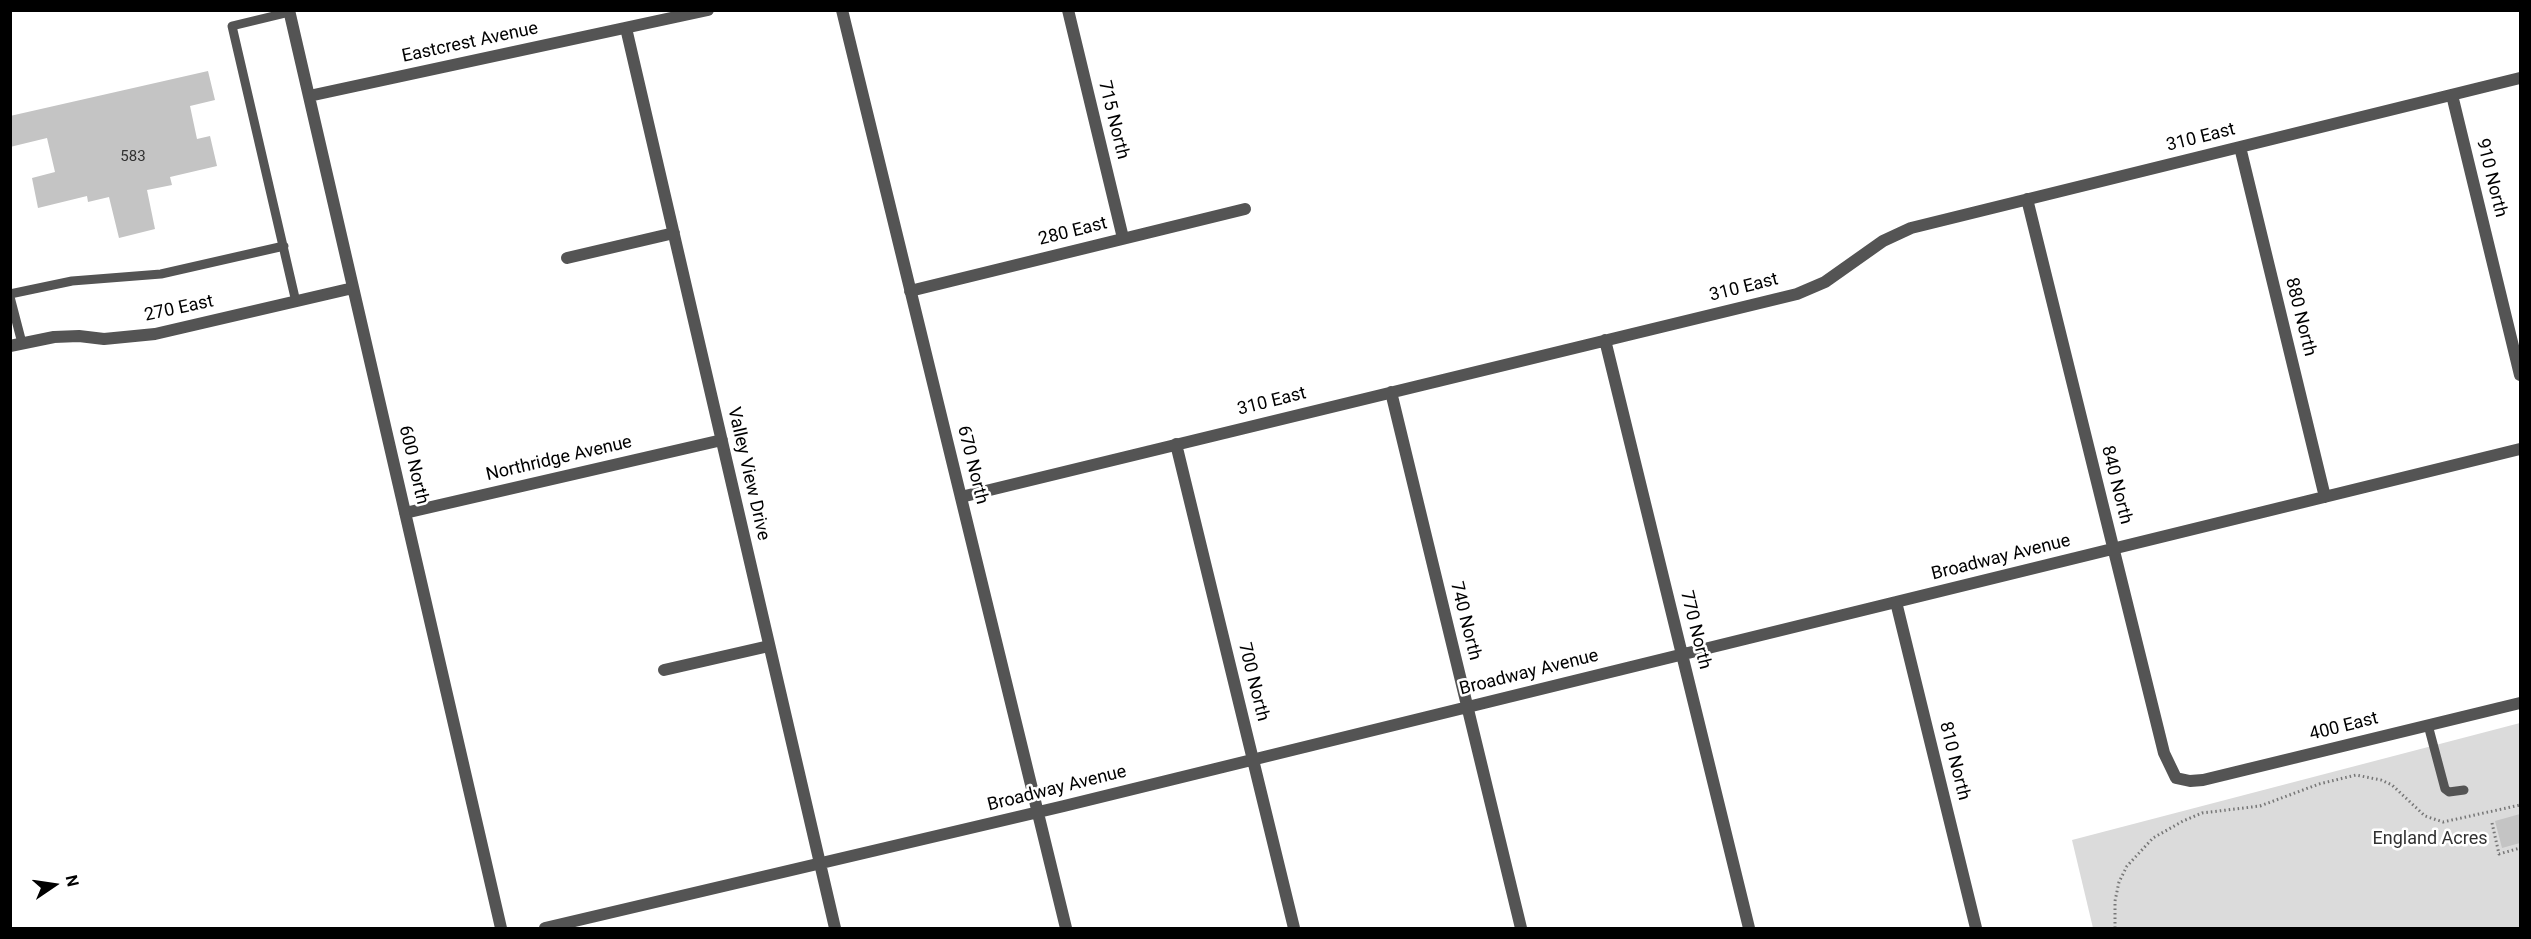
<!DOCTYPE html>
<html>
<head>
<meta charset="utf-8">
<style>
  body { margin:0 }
  #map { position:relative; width:2531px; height:939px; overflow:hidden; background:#fff; font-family:Roboto,sans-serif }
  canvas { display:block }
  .frame { position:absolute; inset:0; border:12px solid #000; pointer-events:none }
  .north { position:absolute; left:24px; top:855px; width:60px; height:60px; -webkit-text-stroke:4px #fff; paint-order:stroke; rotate:77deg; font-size:16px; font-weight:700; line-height:24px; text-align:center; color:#000 }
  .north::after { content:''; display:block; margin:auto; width:21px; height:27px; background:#000; clip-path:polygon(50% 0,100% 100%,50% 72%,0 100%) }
</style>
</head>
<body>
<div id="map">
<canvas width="2531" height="939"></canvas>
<div class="frame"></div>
<div class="north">N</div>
</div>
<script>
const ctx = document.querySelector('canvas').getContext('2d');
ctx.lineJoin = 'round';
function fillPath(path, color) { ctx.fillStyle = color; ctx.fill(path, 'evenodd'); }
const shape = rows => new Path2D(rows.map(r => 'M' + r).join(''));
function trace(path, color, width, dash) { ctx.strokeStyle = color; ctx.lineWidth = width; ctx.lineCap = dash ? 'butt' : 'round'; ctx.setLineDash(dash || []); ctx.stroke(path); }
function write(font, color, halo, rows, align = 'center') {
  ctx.font = font + ' Roboto,sans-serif'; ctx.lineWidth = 5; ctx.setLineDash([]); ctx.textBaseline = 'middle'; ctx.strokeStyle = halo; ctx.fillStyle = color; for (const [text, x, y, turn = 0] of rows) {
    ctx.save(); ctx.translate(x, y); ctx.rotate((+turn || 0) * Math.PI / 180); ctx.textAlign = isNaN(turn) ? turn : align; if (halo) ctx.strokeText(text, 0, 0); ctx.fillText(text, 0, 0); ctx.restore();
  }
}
fillPath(shape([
  [2520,723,2520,928,2093,928,2072,840]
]), '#dbdbdb');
fillPath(shape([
  [208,71,215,100,190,106,197,139,210,136,217,166,170,177,172,185,147,190,155,229,119,238,109,197,88,202,87,196,38,208,32,178,55,172,47,138,10,147,10,116],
  [2520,814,2520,843,2502,848,2495,821]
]), '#c4c4c4');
trace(shape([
  [2492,823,2499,854,2520,848],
  [2115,928,2115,901,2119,882,2127,866,2153,838,2183,821,2202,813,2260,806,2319,784,2356,775,2381,780,2392,785,2425,816,2443,822,2520,805]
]), '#767676', 3, [1.5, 3]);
trace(shape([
  [290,12,232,26,296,302],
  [10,294,72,281,161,274,284,246],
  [10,297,22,343],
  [2428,725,2445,789,2449,792,2464,790]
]), '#545454', 9);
trace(shape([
  [289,10,501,928],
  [842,10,1066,928],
  [1068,10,1123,238],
  [626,28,835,928],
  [2452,95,2520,375],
  [309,96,708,10],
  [2240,147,2325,497],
  [2027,199,2164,753,2176,778,2190,781,2203,780,2520,703],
  [567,258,674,233],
  [910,291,1245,209],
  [1605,340,1749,928],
  [10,346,54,337,79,336,104,339,155,334,353,288],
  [1391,392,1521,928],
  [1176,444,1294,928],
  [961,497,1797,294,1825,282,1883,241,1911,228,2520,78],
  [405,513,722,440],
  [1896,602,1976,928],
  [664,670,769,646],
  [545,928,1064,806,2520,449]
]), '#545454', 12);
write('15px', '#313131', null, [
  ["583",133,157]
]);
write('18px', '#000', '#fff', [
  ["Eastcrest Avenue",470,43,-12],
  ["715 North",1113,120,76],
  ["310 East",2201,138,-14],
  ["910 North",2491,178,76],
  ["280 East",1073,232,-14],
  ["310 East",1744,288,-14],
  ["270 East",179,309,-12],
  ["880 North",2300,317,76],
  ["310 East",1272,402,-14],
  ["Northridge Avenue",559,459,-13],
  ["600 North",413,465,77],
  ["670 North",972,465,76],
  ["Valley View Drive",748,474,77],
  ["840 North",2116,485,76],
  ["Broadway Avenue",2001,558,-14],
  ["740 North",1465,621,76],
  ["770 North",1695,630,76],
  ["Broadway Avenue",1529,673,-14],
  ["700 North",1253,682,76],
  ["400 East",2344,727,-14],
  ["810 North",1954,761,76],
  ["Broadway Avenue",1057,789,-14]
]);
write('18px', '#323232', '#fff', [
  ["England Acres",2430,839]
]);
</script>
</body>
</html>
